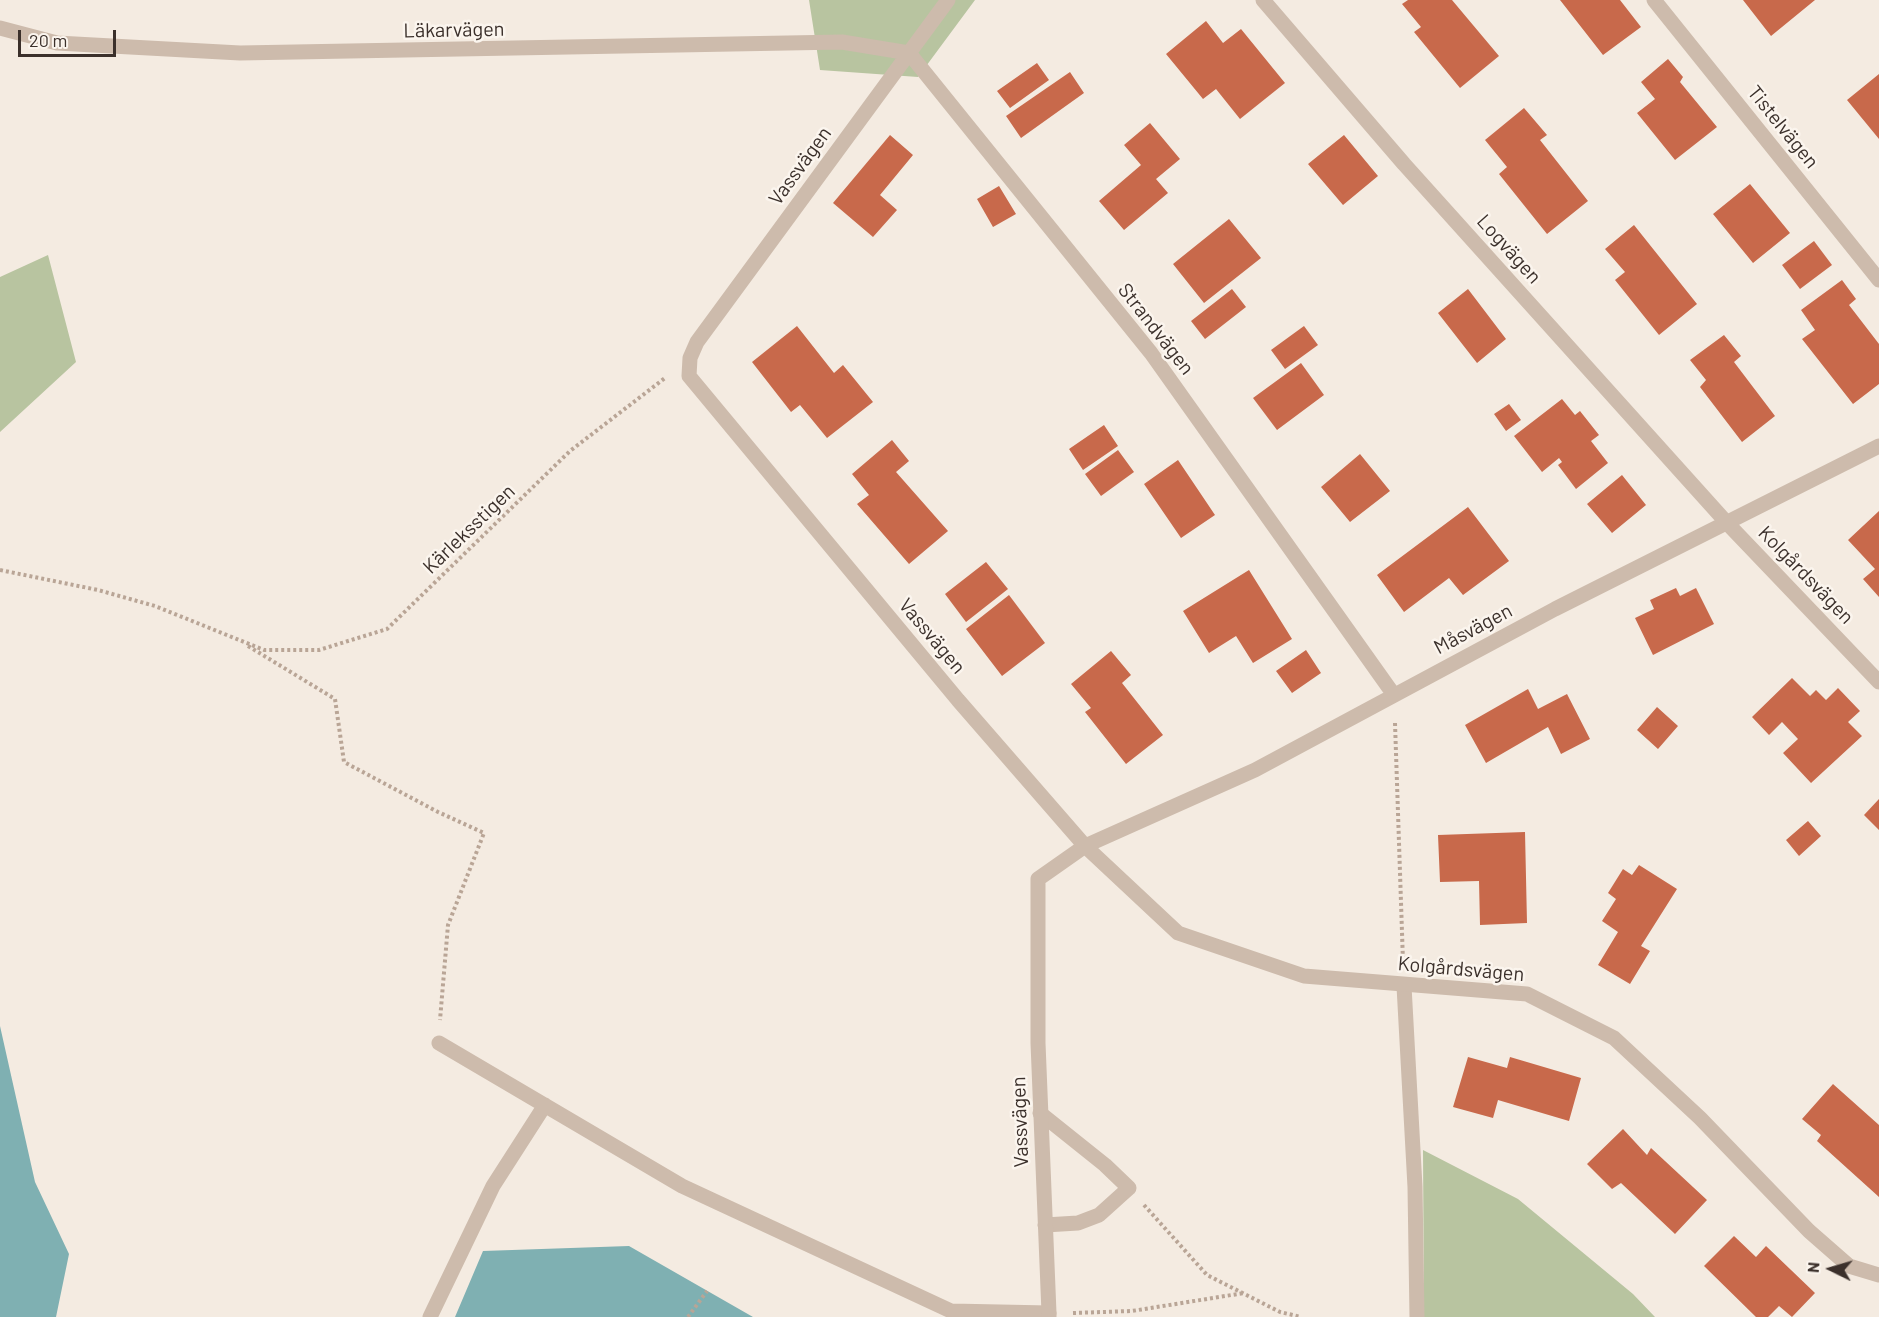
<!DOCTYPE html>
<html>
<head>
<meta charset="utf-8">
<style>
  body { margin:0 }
  #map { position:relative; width:1879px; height:1317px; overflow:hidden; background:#f4ebe1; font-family:Barlow,sans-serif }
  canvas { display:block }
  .north { position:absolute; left:1801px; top:1239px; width:60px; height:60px; -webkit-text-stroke:4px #fbf5ee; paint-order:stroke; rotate:275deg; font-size:16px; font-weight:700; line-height:24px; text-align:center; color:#3b302b }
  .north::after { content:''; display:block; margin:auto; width:21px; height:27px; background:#3b302b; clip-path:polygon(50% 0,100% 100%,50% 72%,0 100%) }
  .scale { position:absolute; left:18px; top:30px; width:98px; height:27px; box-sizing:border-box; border:3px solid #3b302b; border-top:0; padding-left:8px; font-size:18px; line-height:21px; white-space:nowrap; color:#3b302b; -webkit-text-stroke:4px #fbf5ee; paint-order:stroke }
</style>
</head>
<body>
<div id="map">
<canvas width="1879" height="1317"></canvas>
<div class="north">N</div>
<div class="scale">20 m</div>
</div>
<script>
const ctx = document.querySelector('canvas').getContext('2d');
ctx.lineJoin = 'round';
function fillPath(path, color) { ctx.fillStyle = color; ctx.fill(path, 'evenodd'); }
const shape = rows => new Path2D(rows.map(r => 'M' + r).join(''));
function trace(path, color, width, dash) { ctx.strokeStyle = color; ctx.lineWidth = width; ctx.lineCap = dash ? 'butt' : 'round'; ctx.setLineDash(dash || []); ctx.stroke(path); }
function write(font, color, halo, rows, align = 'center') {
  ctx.font = font + ' Barlow,sans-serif'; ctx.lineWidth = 5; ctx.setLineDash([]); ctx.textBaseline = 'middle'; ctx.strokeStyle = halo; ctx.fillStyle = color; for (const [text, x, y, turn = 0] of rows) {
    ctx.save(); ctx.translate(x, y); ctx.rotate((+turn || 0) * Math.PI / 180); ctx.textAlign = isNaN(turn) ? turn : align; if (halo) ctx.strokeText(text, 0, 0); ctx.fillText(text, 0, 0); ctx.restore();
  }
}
fillPath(shape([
  [809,0,975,0,918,77,820,70],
  [48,255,76,362,0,432,0,277],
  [1423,1150,1518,1199,1633,1294,1655,1317,1424,1317]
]), '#b8c4a0');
fillPath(shape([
  [0,1026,35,1182,69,1254,56,1317,0,1317],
  [629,1246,753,1317,455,1317,483,1251]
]), '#7fb0b2');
fillPath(shape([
  [1408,0,1452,0,1499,56,1460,88,1414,32,1421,27,1402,4],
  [1560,0,1620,0,1641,27,1603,55],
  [1743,0,1815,0,1771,36],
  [1206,21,1223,43,1241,29,1285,83,1240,119,1216,89,1203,99,1166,54],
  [1668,59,1683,77,1680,82,1717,127,1675,160,1637,113,1655,99,1641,82],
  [1037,63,1049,80,1010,108,997,91],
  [1070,72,1084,93,1021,138,1006,116],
  [1879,74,1879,139,1847,100],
  [1524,108,1547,135,1540,140,1588,201,1547,234,1499,174,1507,167,1485,140],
  [1150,123,1180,159,1156,179,1168,193,1124,230,1099,201,1141,165,1124,145],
  [890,135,913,155,880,195,897,210,873,237,833,203],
  [1344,135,1378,176,1343,205,1308,164],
  [1750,184,1790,233,1753,263,1713,214],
  [999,186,1016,214,993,227,977,199],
  [1229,219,1261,258,1204,303,1173,264],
  [1634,225,1697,304,1659,335,1615,280,1625,272,1605,249],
  [1814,241,1832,265,1800,289,1782,265],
  [1842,280,1856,299,1849,305,1879,344,1879,384,1853,404,1802,339,1815,330,1801,310],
  [1232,289,1246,307,1205,339,1191,321],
  [1468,289,1506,339,1477,363,1438,313],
  [797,326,834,373,843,365,873,402,827,438,800,405,791,412,752,362],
  [1304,326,1318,345,1285,369,1271,350],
  [1724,335,1741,356,1734,362,1775,416,1742,442,1700,387,1706,380,1690,360],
  [1301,363,1324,395,1277,430,1253,398],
  [1562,399,1575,415,1580,411,1599,435,1591,441,1608,463,1576,489,1558,465,1562,462,1559,458,1542,472,1514,436],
  [1509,404,1521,420,1506,431,1494,414],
  [1104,425,1118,446,1083,470,1069,449],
  [892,440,909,461,896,472,948,531,909,564,857,504,869,495,852,474],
  [1118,450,1134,472,1101,496,1085,474],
  [1360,454,1390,491,1350,522,1321,487],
  [1178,460,1215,515,1181,538,1144,484],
  [1622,475,1646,505,1612,533,1587,504],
  [1468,507,1509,561,1463,595,1449,578,1404,612,1377,575],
  [1879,511,1879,597,1863,579,1875,569,1848,540],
  [986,562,1008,589,966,622,945,594],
  [1249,570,1292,639,1253,663,1236,636,1209,653,1183,611],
  [1676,588,1680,596,1696,588,1714,624,1653,655,1635,618,1654,609,1650,600],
  [1009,595,1045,643,1002,676,966,629],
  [1306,650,1321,673,1292,693,1276,671],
  [1111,651,1131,675,1122,683,1163,735,1126,764,1085,712,1091,708,1071,684],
  [1792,678,1810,696,1816,690,1826,700,1838,688,1860,711,1848,722,1862,736,1811,783,1783,753,1798,739,1782,722,1769,735,1752,717],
  [1528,689,1538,709,1567,694,1590,739,1561,754,1548,727,1486,763,1465,725],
  [1657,707,1678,726,1658,749,1637,730],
  [1879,799,1879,830,1864,815],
  [1808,821,1821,836,1799,856,1786,840],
  [1525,832,1527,923,1480,925,1479,881,1440,882,1438,835],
  [1639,865,1677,889,1641,946,1650,951,1630,984,1598,965,1618,932,1602,921,1616,899,1608,893,1623,869,1632,875],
  [1468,1057,1507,1068,1510,1057,1581,1078,1569,1121,1498,1100,1493,1118,1453,1107],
  [1833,1084,1879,1125,1879,1197,1817,1141,1821,1135,1802,1119],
  [1623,1129,1647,1155,1651,1148,1707,1200,1675,1234,1621,1183,1612,1189,1587,1164],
  [1734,1236,1756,1257,1766,1246,1815,1293,1792,1317,1779,1306,1768,1317,1756,1317,1704,1266]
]), '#c8694b');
trace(shape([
  [0,570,98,590,155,606,264,650,319,650,387,629,570,451,665,378],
  [248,646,335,699,344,762,438,812,484,833,448,925,440,1020],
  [1395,723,1403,962],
  [1144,1205,1207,1275,1280,1312,1301,1317],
  [1073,1313,1132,1311,1244,1293],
  [688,1317,707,1291]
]), '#b9a596', 4, [3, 3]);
trace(shape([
  [1404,986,1415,1187,1417,1317],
  [439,1043,682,1186,951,1311,1049,1313,1049,1317],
  [1040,1113,1105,1165,1129,1188,1099,1215,1078,1223,1045,1225],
  [430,1317,493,1186,545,1105]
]), '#cdbbac', 15);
trace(shape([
  [948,0,909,53,1151,353,1394,695],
  [1263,0,1404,164,1727,523,1879,682],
  [1654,0,1879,280],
  [0,28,57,43,240,53,842,42,909,53,697,342,690,358,689,376,958,700,1085,846,1178,933,1304,976,1527,994,1614,1038,1700,1118,1809,1231,1849,1266,1879,1275],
  [1049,1313,1038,1043,1038,879,1085,846,1255,770,1555,609,1879,446]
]), '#cdbbac', 15);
write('20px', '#3b302b', '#fbf5ee', [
  ["Läkarvägen",454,30,-1],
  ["Tistelvägen",1783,127,51],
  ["Vassvägen",800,166,-54],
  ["Logvägen",1509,249,48],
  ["Strandvägen",1156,329,52],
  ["Kärleksstigen",469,529,-44],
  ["Kolgårdsvägen",1806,575,46],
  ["Måsvägen",1473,629,-28],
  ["Vassvägen",932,636,50],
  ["Kolgårdsvägen",1461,969,5],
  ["Vassvägen",1020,1122,-92]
]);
</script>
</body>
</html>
